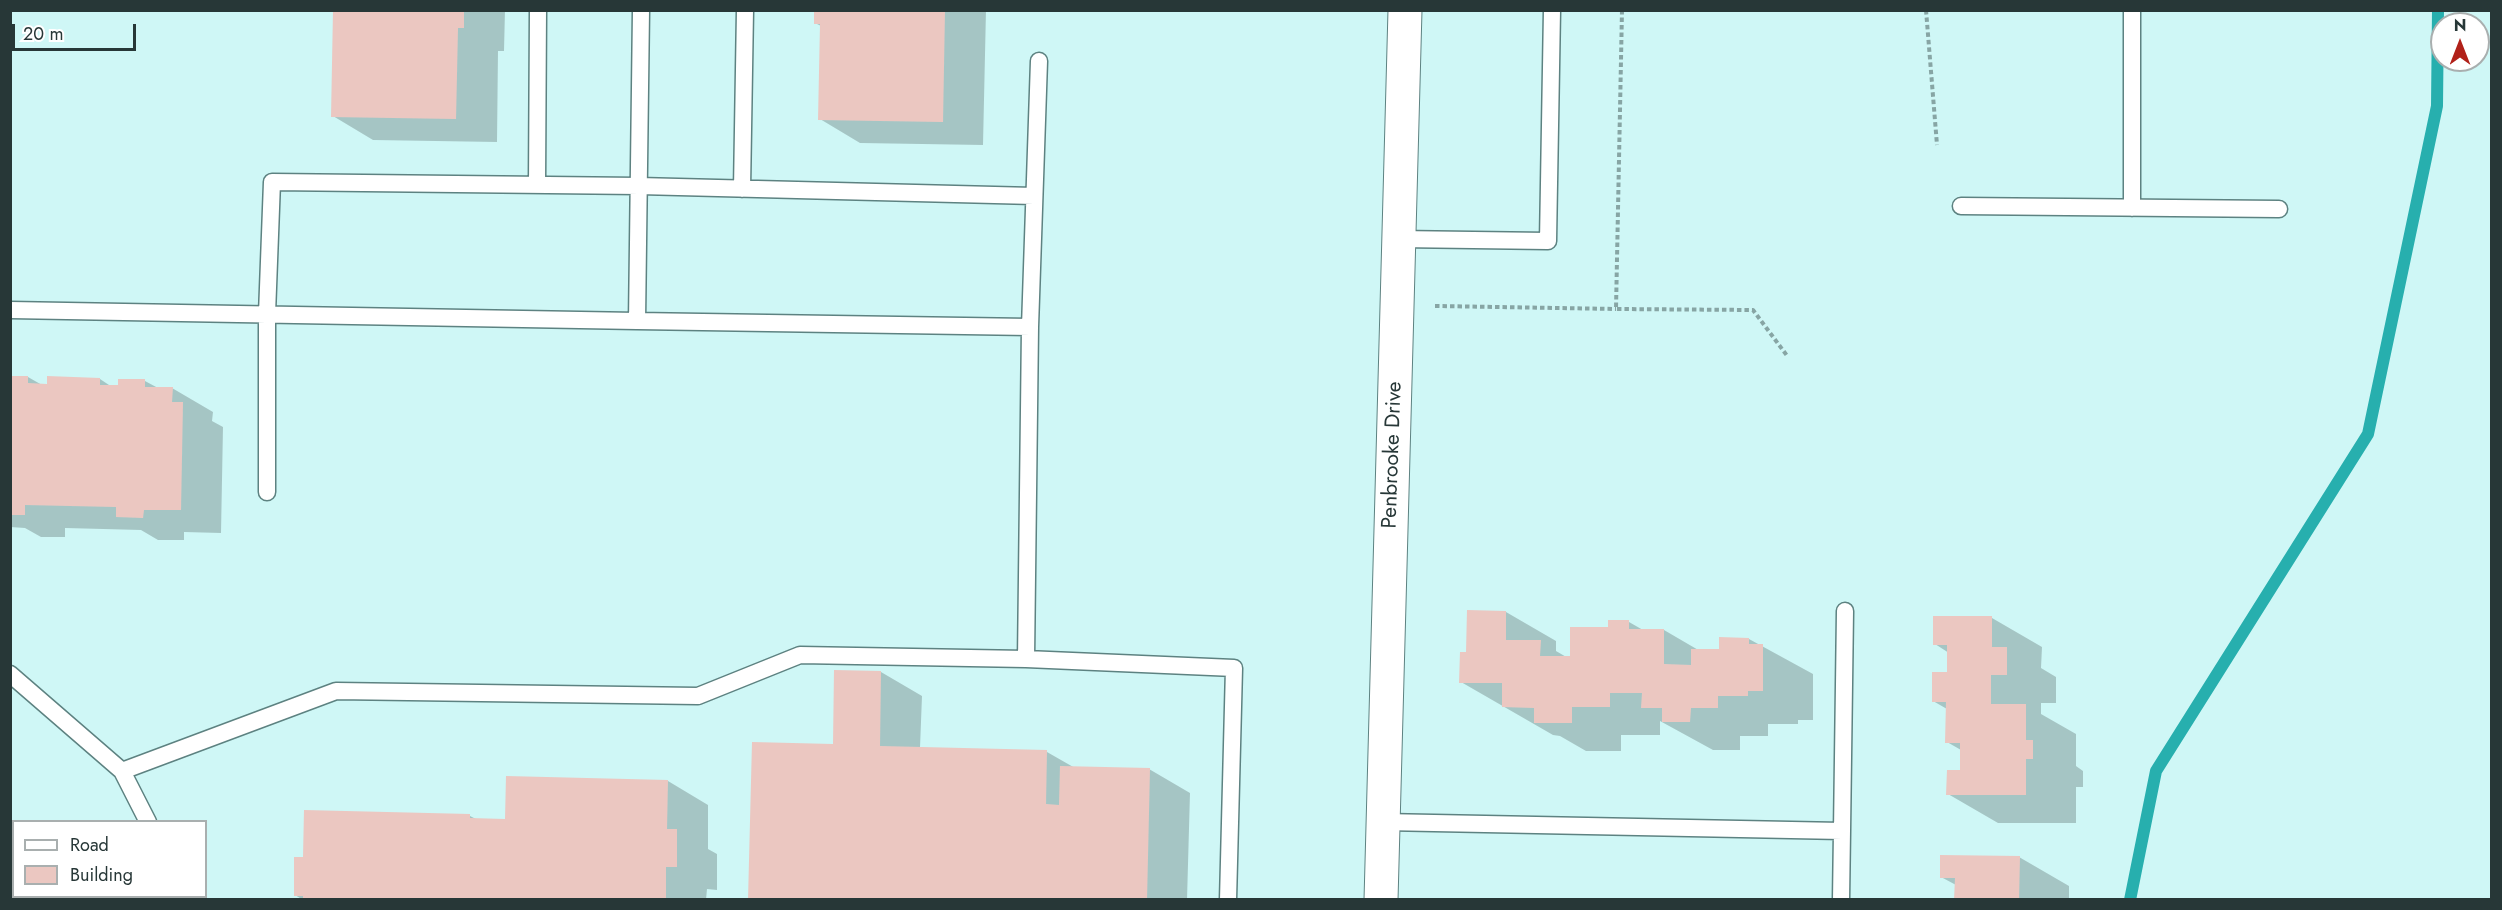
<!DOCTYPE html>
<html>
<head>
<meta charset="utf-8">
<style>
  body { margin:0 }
  #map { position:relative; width:2502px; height:910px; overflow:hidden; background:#cff7f6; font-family:Jost,sans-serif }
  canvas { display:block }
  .frame { position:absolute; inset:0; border:12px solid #273737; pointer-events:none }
  .legend { position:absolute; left:12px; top:820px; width:195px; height:78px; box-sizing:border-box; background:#fff; border:2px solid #a9afaf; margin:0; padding:8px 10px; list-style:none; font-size:18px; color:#273737 }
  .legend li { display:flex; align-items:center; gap:12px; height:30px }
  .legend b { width:30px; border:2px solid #a9afaf }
  .north { position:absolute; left:2430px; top:12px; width:60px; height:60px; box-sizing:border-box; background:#fff; border:2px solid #a9afaf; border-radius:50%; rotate:0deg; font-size:16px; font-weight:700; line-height:24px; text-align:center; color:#273737 }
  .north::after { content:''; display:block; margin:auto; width:21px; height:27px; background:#b12119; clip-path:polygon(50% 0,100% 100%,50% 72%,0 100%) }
  .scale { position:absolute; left:12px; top:24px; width:124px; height:27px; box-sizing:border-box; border:3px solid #273737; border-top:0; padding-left:8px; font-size:18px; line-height:21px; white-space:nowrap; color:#273737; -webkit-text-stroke:4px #fff; paint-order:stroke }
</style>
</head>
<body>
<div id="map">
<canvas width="2502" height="910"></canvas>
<div class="frame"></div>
<ul class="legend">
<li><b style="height:8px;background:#fff"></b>Road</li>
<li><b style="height:16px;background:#ebc7c1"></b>Building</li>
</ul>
<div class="north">N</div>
<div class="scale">20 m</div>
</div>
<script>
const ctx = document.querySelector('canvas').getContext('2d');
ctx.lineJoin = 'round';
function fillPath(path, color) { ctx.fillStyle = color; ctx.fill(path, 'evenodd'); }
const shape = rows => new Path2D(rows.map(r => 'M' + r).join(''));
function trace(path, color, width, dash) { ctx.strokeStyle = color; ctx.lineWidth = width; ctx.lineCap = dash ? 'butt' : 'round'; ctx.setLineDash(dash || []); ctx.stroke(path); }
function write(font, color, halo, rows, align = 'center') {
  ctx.font = font + ' Jost,sans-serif'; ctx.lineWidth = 5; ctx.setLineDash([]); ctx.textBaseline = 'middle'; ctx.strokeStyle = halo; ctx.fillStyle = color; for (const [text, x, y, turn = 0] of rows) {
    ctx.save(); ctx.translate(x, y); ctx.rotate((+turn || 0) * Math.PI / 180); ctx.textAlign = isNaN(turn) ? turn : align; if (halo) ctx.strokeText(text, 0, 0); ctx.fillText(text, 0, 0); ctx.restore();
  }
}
fillPath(shape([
  [334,10,505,10,504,51,498,51,497,142,373,140,333,116],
  [816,10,986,10,983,145,860,143,820,119,821,26,815,23],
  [10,377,28,377,42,385,100,379,112,387,145,381,158,388,172,388,213,412,212,421,223,427,221,533,184,532,184,540,158,540,141,530,65,528,65,537,41,537,25,528,10,527],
  [1468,612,1506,612,1556,641,1556,651,1568,658,1609,629,1629,622,1643,630,1664,630,1700,651,1721,651,1749,639,1813,674,1813,720,1798,720,1798,724,1768,724,1768,736,1740,736,1740,750,1713,750,1660,721,1660,735,1621,735,1621,751,1586,751,1560,736,1553,735,1461,682,1468,654],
  [1992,618,2042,647,2041,668,2056,677,2056,703,2041,703,2041,714,2076,734,2076,766,2083,771,2083,787,2076,787,2076,823,1998,823,1948,794,1961,772,1961,750,1947,742,1947,709,1933,701,1949,674,1949,653,1935,644],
  [836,672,881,672,922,696,920,748,1047,752,1075,768,1149,769,1190,793,1187,900,750,900,834,745],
  [507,778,668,781,708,805,708,849,717,854,717,890,707,889,706,900,303,900,295,895,304,858,470,816,476,819,506,821],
  [2019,857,2069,886,2069,900,1956,900,1956,885,1941,877]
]), '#0003');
trace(shape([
  [2130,900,2156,771,2368,434,2437,106,2438,10]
]), '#27afae', 12);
fillPath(shape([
  [333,10,464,10,464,28,458,28,456,119,331,117],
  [814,10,945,10,943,122,818,120,820,24,814,24],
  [10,376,28,376,28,383,47,384,47,376,100,378,100,385,118,385,118,379,145,379,145,387,173,387,172,402,183,402,181,510,144,510,143,518,116,517,116,507,25,505,25,515,10,515],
  [1467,610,1506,611,1506,640,1541,640,1540,656,1570,656,1570,627,1608,627,1608,620,1629,620,1629,629,1664,629,1664,664,1691,665,1691,649,1719,649,1719,637,1749,638,1749,644,1763,644,1763,691,1748,691,1748,696,1718,696,1718,708,1691,708,1690,722,1662,722,1662,708,1641,708,1642,693,1610,693,1610,707,1572,707,1572,723,1534,723,1534,708,1502,707,1502,683,1459,683,1460,652,1466,652],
  [1933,616,1992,616,1992,647,2007,647,2007,675,1991,675,1991,704,2026,704,2026,740,2033,740,2033,759,2026,759,2026,795,1946,795,1947,770,1960,770,1960,743,1945,743,1946,702,1932,702,1932,672,1947,672,1947,645,1933,645],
  [834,670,881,671,880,746,1047,750,1046,804,1059,805,1060,766,1150,768,1147,900,748,900,752,742,833,744],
  [506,776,668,780,667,829,677,829,677,867,666,867,666,900,303,900,303,896,294,896,294,857,303,857,304,810,470,814,470,818,505,819],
  [1940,855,2020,856,2019,900,1954,900,1955,878,1940,878]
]), '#ebc7c1');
const service = shape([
  [537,185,538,10],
  [742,189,745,10],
  [1961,206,2279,209],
  [2132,208,2132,10],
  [1398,239,1548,241,1552,10],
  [10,310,637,321],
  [1030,327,1039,61],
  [267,492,267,314,272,182,639,186,1034,196],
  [1026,659,1234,668,1228,900],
  [10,674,122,771,336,691,698,696,800,655,1026,659,1030,327,637,321,641,10],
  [122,771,148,822],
  [1383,822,1842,831,1841,900],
  [1842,831,1845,611],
  [187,896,188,900]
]);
const minor = shape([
  [1381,900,1405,10]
]);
trace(service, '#5d8281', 19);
trace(minor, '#5d8281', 35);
trace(shape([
  [1622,10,1616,309,1753,310,1788,357],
  [1926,10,1937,145],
  [1435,306,1616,309]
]), '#87a5a4', 4, [4.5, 3]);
trace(service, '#fff', 16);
trace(minor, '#fff', 33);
write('21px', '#273737', '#fff', [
  ["Penbrooke Drive",1393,455,-88]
]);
</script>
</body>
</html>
